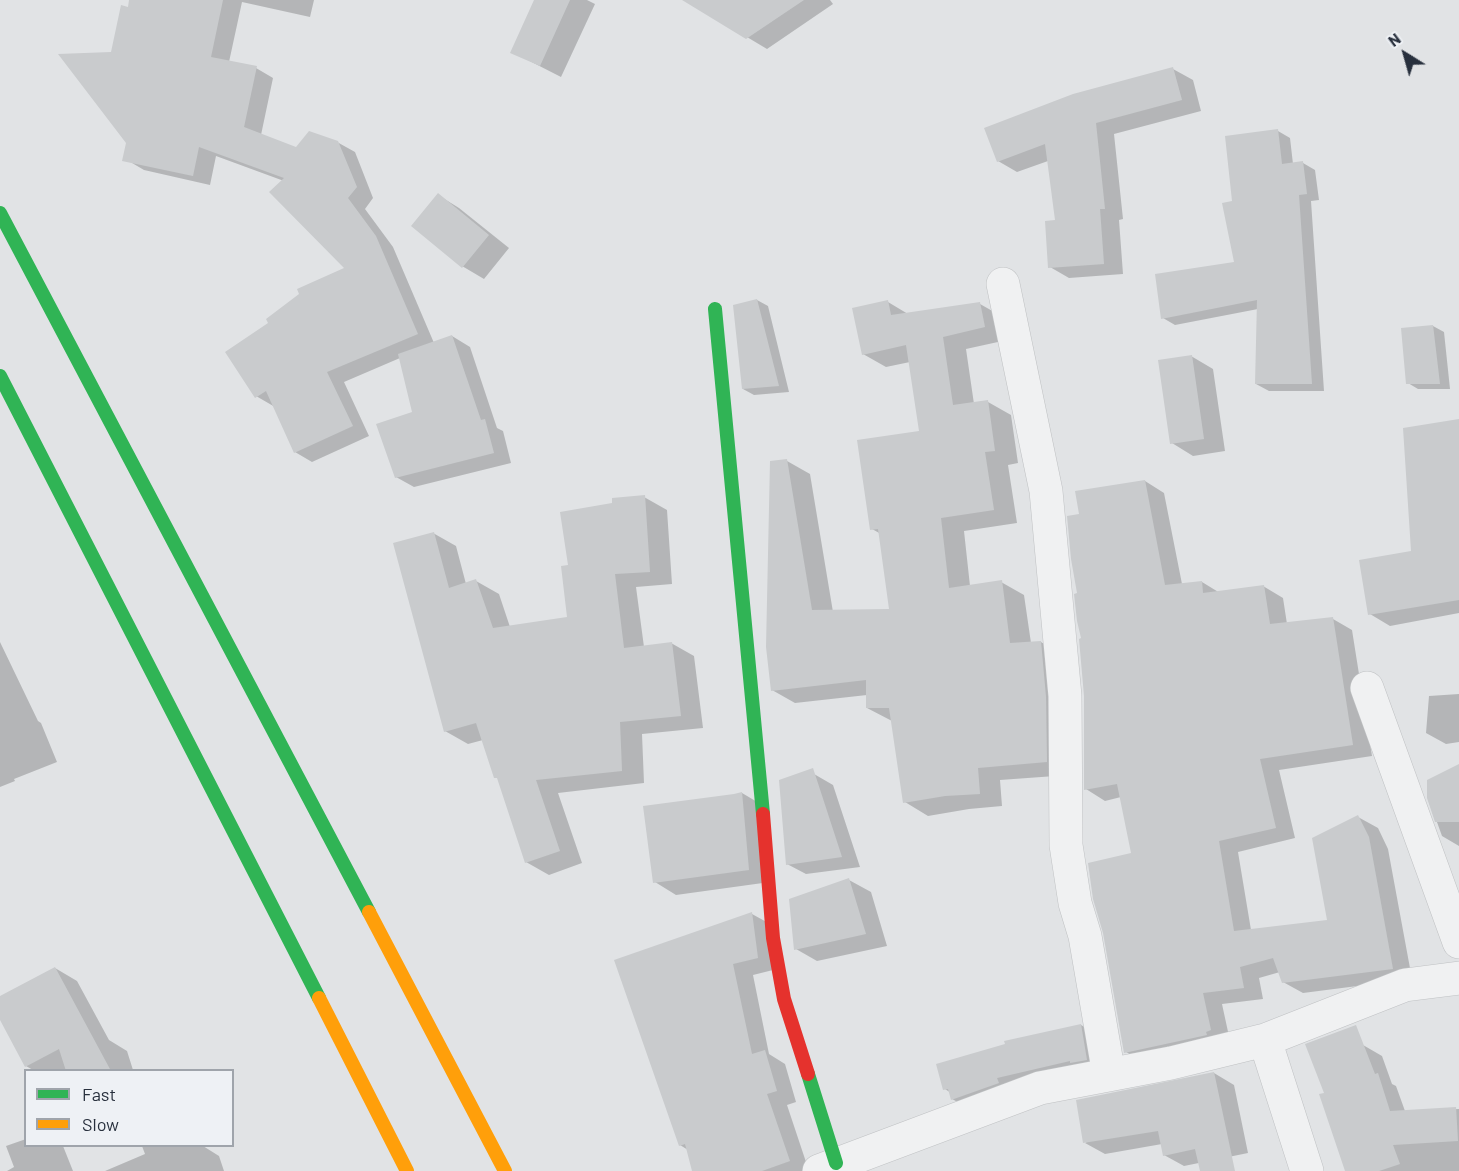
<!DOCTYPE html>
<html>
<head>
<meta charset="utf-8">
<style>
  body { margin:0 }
  #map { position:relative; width:1459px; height:1171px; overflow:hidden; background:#e1e3e5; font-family:Barlow,sans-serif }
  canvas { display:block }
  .legend { position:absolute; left:24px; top:1069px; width:210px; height:78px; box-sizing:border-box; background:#eef1f5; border:2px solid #9fa4ab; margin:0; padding:8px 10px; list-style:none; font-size:18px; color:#28303d }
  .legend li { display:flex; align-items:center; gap:12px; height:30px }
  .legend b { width:30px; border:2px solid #9fa4ab }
  .north { position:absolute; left:1375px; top:24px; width:60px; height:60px; -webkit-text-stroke:4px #eef1f5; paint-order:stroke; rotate:323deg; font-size:16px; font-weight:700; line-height:24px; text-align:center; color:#28303d }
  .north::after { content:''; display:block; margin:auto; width:21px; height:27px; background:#28303d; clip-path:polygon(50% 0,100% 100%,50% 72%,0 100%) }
</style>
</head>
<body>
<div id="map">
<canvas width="1459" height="1171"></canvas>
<ul class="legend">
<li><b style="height:8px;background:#30b455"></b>Fast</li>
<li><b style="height:8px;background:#ff9f0a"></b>Slow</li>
</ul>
<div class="north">N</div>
</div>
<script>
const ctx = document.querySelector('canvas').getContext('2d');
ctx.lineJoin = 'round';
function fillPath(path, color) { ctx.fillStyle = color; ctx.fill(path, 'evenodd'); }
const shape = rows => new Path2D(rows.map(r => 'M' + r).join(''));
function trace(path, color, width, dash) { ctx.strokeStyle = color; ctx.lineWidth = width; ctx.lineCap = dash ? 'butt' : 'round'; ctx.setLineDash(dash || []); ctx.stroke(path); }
fillPath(shape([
  [142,0,314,0,310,17,242,2,229,62,256,68,273,78,261,135,297,148,337,142,355,152,373,198,365,209,393,247,434,343,452,336,470,347,497,428,503,431,511,463,414,487,396,477,414,413,400,358,344,382,369,436,312,462,295,452,275,407,256,396,270,323,301,295,346,268,284,181,216,156,210,185,144,170,127,160,128,142,113,54,140,11],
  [535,0,587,0,595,4,561,77,512,52],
  [685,0,830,0,833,4,767,49],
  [1173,69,1193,80,1201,111,1114,134,1123,219,1119,220,1123,274,1069,278,1050,267,1056,221,1048,161,1017,172,998,161],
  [1278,131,1290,138,1293,164,1303,163,1315,170,1319,200,1311,201,1324,391,1269,391,1256,384,1258,309,1175,325,1163,318,1236,263,1234,202],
  [438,195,459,208,509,248,484,279,462,266],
  [757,300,768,306,789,392,754,395,743,389],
  [888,302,908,314,980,304,1003,317,1007,340,966,349,974,404,988,402,1011,415,1018,463,1008,465,1017,523,964,531,970,586,1001,582,1024,595,1031,643,1041,642,1064,656,1069,775,1000,780,1002,806,969,809,928,816,905,802,892,721,867,708,867,695,795,703,772,690,787,461,810,474,833,612,890,611,881,534,872,529,921,433,910,362,886,367,863,354],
  [1433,326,1444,332,1450,389,1418,389,1408,383],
  [1191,356,1213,369,1225,451,1193,456,1172,443],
  [1459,420,1459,613,1390,626,1370,614,1413,552],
  [1145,481,1164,493,1182,584,1202,582,1220,593,1263,586,1283,598,1287,624,1333,619,1352,630,1372,756,1279,770,1295,838,1238,852,1251,930,1329,921,1358,817,1378,828,1388,849,1412,979,1303,993,1283,982,1280,972,1259,978,1263,999,1222,1004,1230,1041,1145,1063,1126,1052,1133,854,1121,797,1105,801,1086,789,1085,696,1079,594,1081,515],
  [644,497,667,510,672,584,636,587,644,647,671,643,694,656,703,728,642,734,644,783,558,793,582,863,549,875,526,862,499,779,496,777,483,740,468,744,445,731,433,533,456,546,466,584,476,581,499,594,510,627,569,618,569,567],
  [0,642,38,721,41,723,57,762,14,779,15,781,0,787],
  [1459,694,1459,742,1446,744,1426,733,1429,696],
  [1459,766,1459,846,1442,836,1428,797],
  [814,774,833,785,860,867,806,874,787,864],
  [742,793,764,806,770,882,676,895,655,882,707,805],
  [849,880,871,892,887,946,817,961,796,949],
  [752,914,772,925,777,969,753,975,769,1054,785,1064,796,1102,787,1105,809,1171,694,1171,688,1150,680,1145,616,961],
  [55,968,77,981,109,1040,127,1051,133,1070,67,1070,66,1069,63,1070,33,1070,26,1066,0,1017,0,998],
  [1081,1025,1098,1035,1104,1069,969,1108,952,1099,951,1093,945,1089],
  [1363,1045,1382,1056,1392,1084,1396,1086,1405,1111,1459,1109,1459,1171,1370,1171],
  [1214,1073,1234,1085,1248,1153,1184,1166,1164,1155,1162,1144,1105,1154,1085,1143],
  [26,1139,26,1146,63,1146,73,1171,7,1171,14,1167,6,1146],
  [142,1146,203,1146,219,1156,224,1171,105,1171,145,1154]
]), '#0003');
fillPath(shape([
  [129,0,223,0,211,57,257,66,244,127,296,147,309,131,338,141,357,187,348,198,376,236,418,334,327,372,353,426,294,453,266,391,255,398,225,352,268,323,266,319,299,294,297,289,344,268,269,192,284,178,199,147,193,176,122,161,126,143,58,54,111,52,121,5,128,7],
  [534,0,570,0,540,66,510,53],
  [682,0,804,0,746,39],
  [1173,67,1182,100,1096,123,1105,209,1100,209,1104,264,1048,268,1045,221,1055,220,1045,144,997,162,984,128,1073,94],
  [1278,129,1282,164,1303,161,1307,194,1299,195,1312,384,1255,384,1257,300,1161,319,1155,274,1234,262,1222,203,1232,201,1225,136],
  [438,193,489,235,462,268,411,226],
  [757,299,779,386,742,389,733,305],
  [888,300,891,315,980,302,985,327,943,337,953,405,988,400,995,451,985,452,994,510,941,518,949,588,1002,580,1010,643,1041,641,1046,697,1047,762,978,768,980,794,945,796,903,803,889,708,866,708,866,680,771,691,766,647,770,461,787,459,812,610,889,609,878,529,870,530,857,440,919,431,906,345,862,355,852,308],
  [1433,325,1440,384,1406,384,1401,328],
  [452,335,481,420,485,419,494,453,395,478,376,424,412,412,398,354],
  [1192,355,1204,439,1170,444,1158,360],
  [1459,419,1459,600,1368,615,1359,560,1411,551,1403,428],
  [1145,480,1165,585,1202,581,1203,593,1264,585,1270,624,1333,617,1353,745,1260,759,1276,828,1219,841,1234,931,1327,920,1312,838,1358,815,1369,837,1393,969,1282,983,1273,958,1240,967,1244,988,1203,993,1211,1030,1206,1032,1207,1035,1124,1053,1103,933,1093,899,1088,863,1131,853,1117,784,1084,790,1084,696,1079,639,1081,638,1077,621,1074,594,1077,593,1071,559,1067,516,1079,514,1075,491],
  [645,495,650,572,615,574,624,648,672,642,681,716,620,722,622,771,536,780,560,851,525,863,497,778,494,778,476,723,444,732,393,543,434,532,449,588,476,579,493,628,567,617,561,566,568,565,560,512,612,503,612,498],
  [1459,764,1459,822,1435,822,1427,798,1427,780],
  [813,768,842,857,786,865,779,780],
  [742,792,749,870,653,883,643,806,734,794],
  [849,878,866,934,794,950,789,899],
  [752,912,758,958,733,964,752,1054,765,1050,777,1091,767,1094,790,1161,762,1171,692,1171,685,1144,679,1146,614,960],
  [55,967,111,1071,66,1071,59,1049,25,1067,0,1020,0,996],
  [1081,1024,1087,1060,1070,1063,1070,1061,997,1078,999,1083,951,1100,948,1089,943,1090,936,1064,1005,1044,1004,1041],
  [1356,1025,1375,1074,1378,1073,1390,1111,1456,1107,1458,1141,1393,1145,1400,1164,1379,1171,1345,1171,1319,1094,1324,1093,1305,1044],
  [1214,1072,1235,1171,1200,1171,1195,1149,1163,1156,1158,1131,1083,1143,1076,1100]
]), '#c9cbcd');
const street = shape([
  [1003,284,1046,491,1065,696,1066,845,1075,903,1085,936,1109,1075],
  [1367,688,1459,942],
  [1265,1040,1307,1171],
  [819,1171,1040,1088,1171,1063,1265,1040,1405,985,1459,978]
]);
trace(street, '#bfc1c3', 34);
trace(street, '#f0f1f2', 33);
trace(shape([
  [0,213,369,912],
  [715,309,763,814],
  [0,376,319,998],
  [808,1074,836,1163]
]), '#30b455', 14);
trace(shape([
  [369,912,505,1171],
  [319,998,407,1171]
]), '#ff9f0a', 14);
trace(shape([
  [763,814,773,938,784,999,808,1074]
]), '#e5322d', 14);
</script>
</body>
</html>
